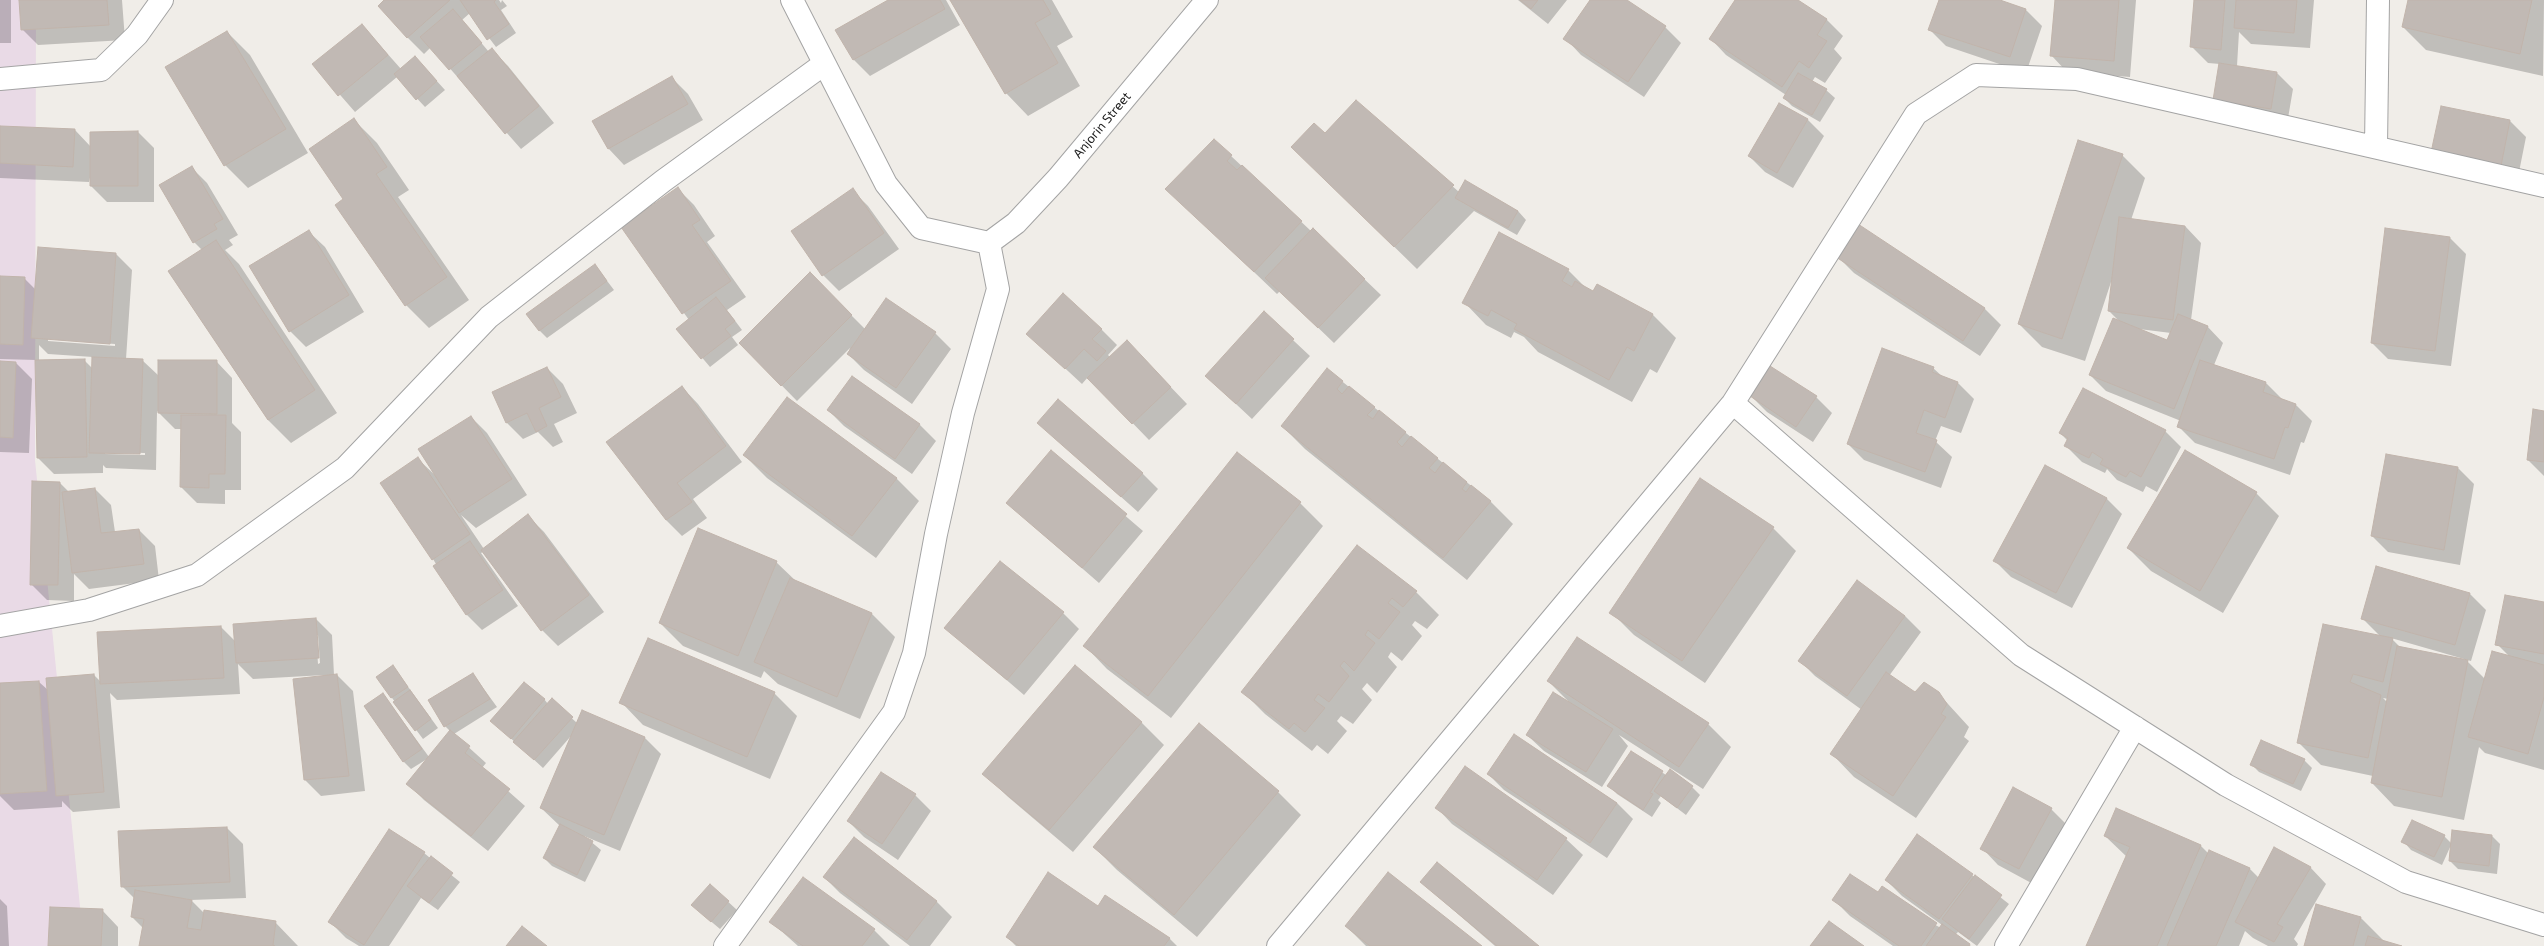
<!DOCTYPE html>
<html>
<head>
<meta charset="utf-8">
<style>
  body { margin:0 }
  canvas { display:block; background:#f0ede8 }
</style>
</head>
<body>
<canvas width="2544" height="946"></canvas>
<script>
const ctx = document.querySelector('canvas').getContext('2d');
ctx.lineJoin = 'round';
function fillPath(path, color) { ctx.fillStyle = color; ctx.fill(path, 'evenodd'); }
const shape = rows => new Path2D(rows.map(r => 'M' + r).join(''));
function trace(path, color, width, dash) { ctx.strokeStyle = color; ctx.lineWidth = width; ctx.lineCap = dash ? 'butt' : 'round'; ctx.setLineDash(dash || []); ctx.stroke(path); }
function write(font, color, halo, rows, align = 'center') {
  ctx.font = font + ' "Exo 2",sans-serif'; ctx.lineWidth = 3; ctx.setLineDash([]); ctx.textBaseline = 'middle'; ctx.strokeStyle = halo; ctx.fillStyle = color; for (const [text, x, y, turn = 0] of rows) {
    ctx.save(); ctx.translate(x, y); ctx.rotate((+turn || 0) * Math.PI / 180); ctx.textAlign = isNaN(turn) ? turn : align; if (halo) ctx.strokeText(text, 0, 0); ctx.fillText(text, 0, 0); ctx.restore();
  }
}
fillPath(shape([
  [0,0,36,0,35,460,84,946,0,946]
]), '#e9dae6');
fillPath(shape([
  [0,0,11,0,11,43,0,43],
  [20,0,122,0,125,40,38,45,22,29],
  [386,0,499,0,501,3,502,0,507,6,501,10,516,33,496,47,470,13,462,20,489,52,492,50,508,66,554,123,521,149,431,47,424,54,408,38,379,6],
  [890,0,946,0,960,25,870,76,854,60,837,30],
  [951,0,1052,0,1073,37,1057,46,1080,86,1028,116,1006,93],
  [1518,0,1567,0,1548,24],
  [1591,0,1626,0,1665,27,1681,43,1644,97,1581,55,1565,38],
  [1736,0,1796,0,1827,20,1843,36,1834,49,1842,58,1825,83,1815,77,1812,82,1826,90,1835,98,1820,122,1792,106,1784,98,1786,95,1726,55,1710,38],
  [1940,0,1997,0,2026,10,2042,26,2026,73,1946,46,1930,30],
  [2056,0,2136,0,2130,77,2067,72,2051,55],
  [2195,0,2314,0,2310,48,2251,44,2239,32,2237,66,2277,73,2293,89,2287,124,2230,116,2220,64,2208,63,2192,47],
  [2409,0,2544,0,2543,76,2426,50,2403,27],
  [362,25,401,69,415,57,445,90,425,107,397,77,355,112,314,65],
  [227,32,250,55,308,153,248,188,225,165],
  [672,78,688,94,703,120,624,165,608,148],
  [1356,101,1459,192,1465,182,1518,211,1526,220,1517,235,1474,211,1417,269,1292,147,1325,134],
  [1780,104,1808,120,1824,136,1793,188,1765,172,1749,156],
  [2442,107,2510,121,2526,137,2516,187],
  [354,120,377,143,409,190,398,197,469,300,429,328,406,305,345,199],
  [0,127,75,130,91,147,138,132,154,148,154,202,107,202,91,186,91,173,89,182,0,178],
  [1214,140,1311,231,1313,230,1381,295,1334,343,1280,291,1277,294,1167,189],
  [2122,155,2145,178,2131,220,2185,226,2201,243,2191,320,2207,326,2223,343,2214,365,2266,383,2282,399,2296,405,2312,421,2304,443,2301,442,2290,475,2195,443,2179,427,2181,421,2106,391,2090,375,2120,322,2109,311,2112,279,2085,361,2042,347,2019,324],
  [2139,329,2171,333,2167,341],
  [191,167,207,183,238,235,229,240,233,245,225,250,239,264,337,413,291,443,268,420,169,272,202,250,194,242],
  [678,189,694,205,715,236,707,242,746,297,727,310,742,330,732,337,738,345,710,367,678,329,689,320,622,227],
  [852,190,868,206,899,249,839,291,823,275,792,232],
  [308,231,325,247,364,312,306,347,290,331],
  [2450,238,2466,254,2451,366,2388,359,2372,343],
  [39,248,116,254,132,270,126,359,142,360,159,376,216,361,232,378,232,423,241,432,241,490,225,490,225,504,197,503,181,487,182,429,175,429,157,411,156,470,106,468,103,465,103,473,54,474,38,458,36,360,0,359,0,277,24,278,36,290],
  [48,339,115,344,115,346,48,341],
  [39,345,48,354,93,357,92,368,84,360,39,361],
  [105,452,145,453,145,455,105,454],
  [1838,257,1985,309,2001,325,1980,356,1854,273],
  [595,265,614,290,547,338,539,330],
  [1568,270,1586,288,1593,292,1597,285,1653,315,1676,338,1657,373,1650,369,1632,402,1538,352,1524,337,1514,332,1511,338,1486,325,1464,302],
  [810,274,865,329,935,333,951,349,912,404,864,370,848,354,850,348,797,401,740,343],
  [1264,313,1310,356,1252,419,1206,376],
  [1101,329,1117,345,1108,355,1110,357,1143,358,1187,404,1149,440,1088,377,1082,384,1028,334],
  [0,362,16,363,32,379,29,453,0,452],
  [547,368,563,384,577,413,554,424,563,442,553,447,538,432,523,439,507,423,493,393],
  [1933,368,1943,377,1958,383,1974,399,1961,433,1941,426,1935,441,1952,457,1941,488,1864,460,1848,444],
  [1328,370,1490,501,1513,524,1467,580,1305,449,1282,426],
  [853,377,920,425,936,441,912,474,844,426,828,410],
  [682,387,698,404,742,462,693,499,707,518,682,536,666,520],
  [1751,396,1816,397,1832,413,1813,442,1767,412],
  [2544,412,2544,476,2528,460],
  [471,417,487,433,527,495,476,528,461,515,484,549,528,516,544,532,604,612,558,646,542,630,483,552,481,553,518,606,482,630,466,614,433,559,418,459,436,476],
  [1038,423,1142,473,1158,489,1138,512],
  [2165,431,2181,447,2157,492,2146,486,2143,492,2117,480,2107,469,2105,473,2082,462,2066,446,2068,441,2060,433],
  [1051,452,1143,531,1099,583,1007,503],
  [2185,452,2256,493,2279,516,2223,613,2151,571,2128,548],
  [1237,453,1300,503,1323,526,1171,718,1107,669,1085,646],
  [744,455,896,478,919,501,876,558,767,478],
  [2387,455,2458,468,2474,484,2460,565,2388,552,2372,536],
  [60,483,69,492,95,489,111,505,115,532,139,530,155,546,159,580,89,589,74,574,74,601,47,600,31,584],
  [2106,498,2122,514,2072,608,2011,577,1995,561],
  [1773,528,1796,551,1705,683,1634,635,1611,612],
  [1357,547,1416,592,1439,615,1427,629,1415,621,1412,625,1422,636,1402,661,1391,652,1388,657,1397,667,1377,693,1367,683,1362,689,1372,700,1353,724,1341,716,1337,721,1347,731,1328,754,1317,745,1312,751,1265,714,1243,692],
  [776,562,797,582,872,614,895,637,860,719,778,684,764,671,761,678,683,646,660,623],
  [2376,567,2470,594,2486,610,2471,661,2391,638,2401,648,2467,661,2485,679,2509,656,2497,644,2544,603,2544,770,2485,753,2479,747,2464,820,2394,806,2372,783,2373,776,2321,765,2298,742,2381,637,2362,618],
  [2383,698,2388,699,2387,702],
  [1857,581,1905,616,1921,632,1889,676,1915,693,1938,693,1969,727,1964,737,1969,741,1916,818,1854,777,1832,754,1862,710,1815,676,1799,660],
  [1063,613,1079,629,1024,695,946,628],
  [316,619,332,635,334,675,337,675,353,691,365,791,321,796,305,780,325,675,253,679,238,664,240,694,117,700,110,693,120,808,73,812,62,801,62,807,14,810,0,796,0,684,39,682,48,690,94,675,101,682,221,627,236,642],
  [316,635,318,635,320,663,318,664],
  [393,666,438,728,423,739,377,678],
  [473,674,497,707,454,734,486,763,482,768,525,806,488,851,424,800,408,784,427,759,411,769,403,761,383,694,429,757,450,731,445,726],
  [1548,681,1708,724,1731,747,1703,789,1619,735,1628,746,1602,787,1544,751,1527,735,1569,702],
  [774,693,797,716,770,779,643,725,621,702],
  [544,699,548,704,552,700,577,723,582,712,645,738,661,754,620,851,584,836,601,850,585,882,552,866,544,858,560,826,541,808,571,736,543,768,492,721],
  [1141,722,1164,745,1073,852,1007,796,984,773],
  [1199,725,1278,792,1301,815,1197,937,1117,870,1094,847],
  [1514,735,1617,803,1633,819,1607,858,1504,790,1488,774],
  [1631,752,1666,775,1692,787,1700,795,1686,815,1661,796,1658,800,1661,803,1652,817,1617,794,1609,786],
  [2304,760,2312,768,2301,791,2259,772,2251,764],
  [1465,767,1566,839,1583,855,1553,895,1452,824,1436,807],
  [915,795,931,811,898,860,864,837,848,821],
  [2051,809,2067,825,2035,885,1998,865,1982,848],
  [2117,809,2201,846,2208,853,2249,868,2259,878,2310,867,2326,884,2294,939,2298,944,2297,946,2268,946,2253,938,2245,931,2239,946,2087,946,2127,857,2105,836],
  [227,828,243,844,246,898,191,900,204,913,275,922,298,946,140,946,143,928,132,917,135,899,122,886,119,832],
  [2453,832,2492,836,2500,844,2497,874,2458,869,2450,861,2451,845,2442,865,2411,850,2403,841,2444,836,2452,844],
  [424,853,460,882,438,910,421,898,389,946,359,946,346,938,330,922],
  [1972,875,2009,904,1977,946,1958,932,1955,935,1971,946,1893,946,1850,916,1834,900,1878,894,1941,928,1942,925,1902,896,1886,880],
  [824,877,936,901,952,917,930,946,910,946,840,893],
  [1421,882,1537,946,1495,946],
  [710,885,737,910,720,929,701,913],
  [0,899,7,906,9,946,0,946],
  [2317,905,2361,918,2384,941,2398,946,2305,946],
  [1098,907,1169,938,1177,946,1016,946,1007,937],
  [102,910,118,927,118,946,49,946],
  [770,921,874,930,890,946,798,946],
  [1346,926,1481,946,1366,946]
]), '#0003');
const building = shape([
  [19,0,107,0,109,25,21,30,19,0],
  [384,0,450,0,407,38,378,6,384,0],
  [460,0,496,0,494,2,509,24,487,40,460,0],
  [888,0,940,0,945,9,853,60,835,30,888,0],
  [950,0,1043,0,1051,14,1035,23,1058,63,1005,94,950,0],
  [1520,0,1538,0,1531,9,1520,0],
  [1590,0,1627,0,1666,26,1628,82,1563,39,1590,0],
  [1735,0,1798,0,1827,19,1817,35,1827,41,1809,68,1799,61,1782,87,1709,39,1735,0],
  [1939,0,2000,0,2026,9,2010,57,1928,30,1939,0],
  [2055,0,2119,0,2114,61,2050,56,2055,0],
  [2194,0,2225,0,2221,50,2190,47,2194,0],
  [2236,0,2297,0,2294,33,2234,28,2236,0],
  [2408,0,2532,0,2520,54,2402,27,2408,0],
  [453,9,482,43,449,70,420,37,453,9],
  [362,24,388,55,338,96,312,64,362,24],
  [227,31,286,129,224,166,165,67,227,31],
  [492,48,539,106,505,134,457,76,492,48],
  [415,56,437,81,416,100,394,74,415,56],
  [2219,63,2277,72,2271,109,2213,100,2219,63],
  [1798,73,1827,89,1812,115,1783,98,1798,73],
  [672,76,688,104,608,149,592,121,672,76],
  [1356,100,1454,185,1394,247,1291,147,1314,123,1325,133,1356,100],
  [1779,103,1808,119,1777,173,1748,156,1779,103],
  [2441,106,2510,120,2500,171,2430,157,2441,106],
  [354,118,387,167,376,174,447,277,405,306,335,205,343,199,309,149,354,118],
  [0,126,75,129,73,167,0,163,0,126],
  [138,131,138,186,90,186,90,132,138,131],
  [1214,139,1232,155,1227,161,1237,170,1242,165,1302,221,1254,272,1165,189,1214,139],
  [2078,140,2123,154,2062,339,2018,324,2078,140],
  [192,166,223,219,214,224,217,229,193,243,159,185,192,166],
  [1465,180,1518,211,1508,228,1455,198,1465,180],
  [678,187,700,220,692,225,731,281,682,314,621,227,678,187],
  [853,188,884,233,822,276,791,231,853,188],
  [2119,217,2185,226,2173,320,2108,311,2119,217],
  [1858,224,1985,308,1963,341,1836,257,1858,224],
  [1313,228,1365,279,1318,328,1265,278,1313,228],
  [2385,228,2450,237,2435,351,2371,343,2385,228],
  [309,230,349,295,289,332,249,266,309,230],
  [1499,232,1569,269,1562,281,1572,287,1575,281,1593,291,1597,284,1653,314,1634,351,1627,347,1609,380,1514,329,1517,324,1491,310,1488,316,1462,303,1499,232],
  [216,240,315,390,268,420,168,271,216,240],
  [38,247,116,253,110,344,31,338,38,247],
  [595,264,607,281,539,331,526,314,595,264],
  [810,272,852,315,781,386,739,343,810,272],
  [0,276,25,277,23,345,0,344,0,276],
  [1063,293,1102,329,1092,339,1106,351,1097,361,1084,349,1065,369,1026,334,1063,293],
  [716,297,735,321,725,329,731,336,701,359,676,329,716,297],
  [886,298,936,332,896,388,847,354,886,298],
  [1264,311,1294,339,1236,404,1205,376,1264,311],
  [2178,314,2208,326,2174,409,2089,375,2113,318,2167,340,2178,314],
  [1127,340,1171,387,1132,424,1087,378,1127,340],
  [1882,348,1934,367,1932,372,1958,382,1945,418,1924,410,1916,433,1937,440,1925,472,1847,444,1882,348],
  [92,357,143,359,140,454,89,453,92,357],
  [85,359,87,457,37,458,35,360,85,359],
  [158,360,217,360,217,414,158,413,158,360],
  [2200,360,2266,382,2263,392,2296,404,2288,428,2285,427,2274,459,2177,427,2200,360],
  [0,361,16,362,13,438,0,437,0,361],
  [1770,366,1817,396,1796,427,1750,396,1770,366],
  [547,367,561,397,539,408,547,426,536,432,527,413,506,423,492,392,547,367],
  [1327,368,1343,381,1337,389,1342,394,1349,386,1375,407,1367,415,1373,419,1379,410,1406,432,1397,442,1402,447,1411,436,1438,458,1429,468,1435,473,1443,462,1467,482,1462,489,1466,492,1471,485,1491,501,1443,558,1281,426,1327,368],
  [852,376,920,424,895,459,827,410,852,376],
  [682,386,726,446,677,483,692,502,666,520,606,442,682,386],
  [2083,388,2166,430,2141,477,2130,471,2126,477,2100,464,2103,459,2092,452,2089,458,2064,446,2068,438,2059,433,2083,388],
  [787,397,897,478,852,536,743,455,787,397],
  [1058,399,1143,473,1121,497,1037,423,1058,399],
  [2533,409,2544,411,2544,462,2527,460,2533,409],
  [181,415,226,415,225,474,209,474,209,488,180,487,181,415],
  [471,416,512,479,459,513,418,449,471,416],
  [1051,450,1127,514,1082,568,1006,503,1051,450],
  [2185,450,2257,492,2200,591,2127,548,2185,450],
  [1237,452,1301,502,1148,696,1083,646,1237,452],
  [2386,454,2458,467,2444,550,2371,536,2386,454],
  [418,457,470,534,432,560,380,483,418,457],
  [2045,465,2107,498,2056,593,1993,561,2045,465],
  [1700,478,1774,527,1682,661,1609,613,1700,478],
  [32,481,60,482,58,585,30,585,32,481],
  [95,488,101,533,139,529,144,564,72,573,62,492,95,488],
  [528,514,589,595,541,631,481,550,528,514],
  [698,528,777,561,738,656,659,623,698,528],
  [470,541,503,590,466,615,433,566,470,541],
  [1357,545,1417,591,1403,607,1392,598,1388,603,1400,612,1379,639,1368,630,1365,635,1375,643,1354,671,1344,661,1340,666,1349,676,1329,702,1318,694,1314,700,1325,708,1305,732,1294,723,1289,729,1241,692,1357,545],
  [1000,561,1064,612,1007,680,944,628,1000,561],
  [2376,566,2470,593,2455,645,2361,619,2376,566],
  [790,578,872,613,837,697,754,662,790,578],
  [1857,580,1905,616,1847,696,1798,661,1857,580],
  [2505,595,2544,602,2544,654,2495,645,2505,595],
  [316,618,319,658,236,663,233,624,316,618],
  [2323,624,2393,638,2383,682,2353,674,2350,682,2381,695,2368,758,2297,743,2323,624],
  [221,626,224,678,100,684,97,632,221,626],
  [1577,637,1709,723,1679,767,1547,681,1577,637],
  [648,638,775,692,747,757,619,703,648,638],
  [2397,646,2468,660,2442,797,2371,783,2397,646],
  [2492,651,2544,665,2544,697,2528,754,2468,737,2492,651],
  [393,665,408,687,391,698,376,677,393,665],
  [1075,665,1142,722,1049,830,982,774,1075,665],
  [1886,672,1915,692,1924,682,1939,692,1947,704,1941,714,1946,717,1893,796,1830,754,1886,672],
  [473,673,490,699,444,727,428,700,473,673],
  [94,674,104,792,56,796,46,678,94,674],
  [337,674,349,776,304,780,293,679,337,674],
  [39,681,47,791,0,794,0,683,39,681],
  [524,682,545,699,511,739,490,721,524,682],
  [410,690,431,719,415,731,393,702,410,690],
  [1553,692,1613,729,1586,772,1526,735,1553,692],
  [383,693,422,749,403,762,364,706,383,693],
  [552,698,573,717,534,760,513,742,552,698],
  [582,710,645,737,604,835,540,808,582,710],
  [1199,723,1279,791,1174,915,1093,847,1199,723],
  [450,730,470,746,465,753,510,789,471,836,406,784,450,730],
  [1514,734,1617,803,1590,843,1487,774,1514,734],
  [2261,740,2305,759,2293,784,2250,765,2261,740],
  [1631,751,1663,771,1650,793,1653,794,1643,810,1607,786,1631,751],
  [1465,766,1567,838,1537,880,1435,808,1465,766],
  [1670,769,1693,786,1677,808,1654,791,1670,769],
  [881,772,916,794,882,844,847,821,881,772],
  [2013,787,2052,808,2019,869,1980,849,2013,787],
  [2116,808,2201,845,2157,946,2086,946,2130,847,2104,836,2116,808],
  [2412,820,2445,835,2434,857,2401,842,2412,820],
  [560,824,593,841,577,875,543,858,560,824],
  [227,827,230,882,121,887,118,831,227,827],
  [389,829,425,852,364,945,328,922,389,829],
  [2452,830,2492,835,2489,866,2449,861,2452,830],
  [1917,834,1973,874,1939,919,1885,880,1917,834],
  [854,837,937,901,907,940,823,877,854,837],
  [2274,847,2311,867,2277,924,2283,927,2274,942,2235,922,2274,847],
  [2209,850,2250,868,2216,946,2167,946,2209,850],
  [431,856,453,873,429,903,407,886,431,856],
  [1437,862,1539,946,1497,946,1420,882,1437,862],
  [1048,872,1098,906,1105,895,1170,938,1164,946,1019,946,1006,937,1048,872],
  [1388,872,1482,946,1370,946,1345,926,1388,872],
  [1850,874,1878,892,1882,886,1937,923,1921,946,1899,946,1832,900,1850,874],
  [1975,875,2002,895,1969,939,1942,919,1975,875],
  [803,877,875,929,862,946,803,946,769,922,803,877],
  [710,884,729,901,711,922,691,905,710,884],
  [135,890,192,900,187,928,201,930,204,910,276,921,273,945,275,946,139,946,144,919,131,917,135,890],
  [2316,904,2361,917,2353,946,2304,946,2316,904],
  [50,907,103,909,101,946,48,946,50,907],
  [1829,921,1864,946,1810,946,1829,921],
  [1942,924,1970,944,1969,946,1926,946,1942,924],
  [522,926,547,946,506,946,522,926],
  [2368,936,2402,946,2365,946,2368,936]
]);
fillPath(building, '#c1b9b4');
trace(building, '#c1b4ab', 1);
const minor = shape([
  [792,0,886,184,921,228,989,243],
  [0,79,101,70,137,35,162,0],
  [2376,147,2378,0],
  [989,243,1016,223,1058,178,1207,0],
  [1733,403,2021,655,2226,785,2406,882,2544,925],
  [0,626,89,610,197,575,345,468,489,317,663,181,824,64],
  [725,946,894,712,914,653,936,534,963,413,998,289,989,243],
  [1278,946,1733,403,1916,114,1976,75,2077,79,2544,186],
  [2006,946,2135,727]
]);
trace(minor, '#a4a4a4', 24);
trace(minor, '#fff', 22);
write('13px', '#202020', '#fff', [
  ["Anjorin Street",1102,125,-50]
]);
</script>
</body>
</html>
